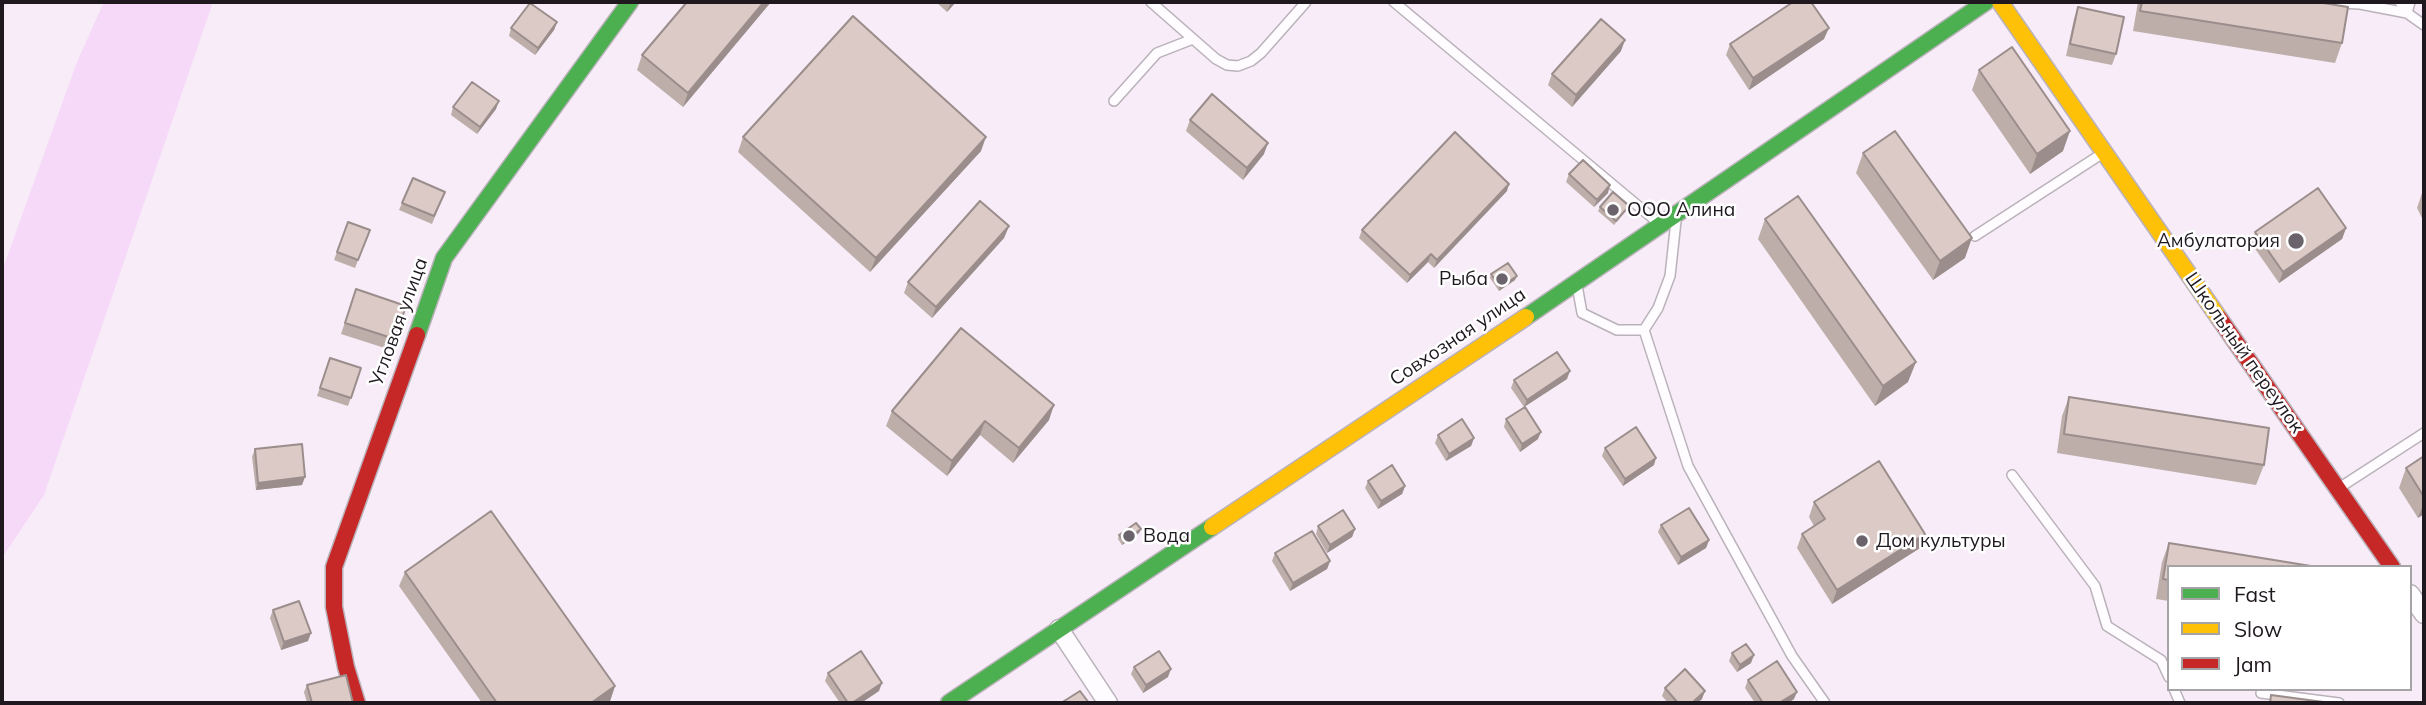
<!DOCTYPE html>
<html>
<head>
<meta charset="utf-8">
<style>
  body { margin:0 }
  #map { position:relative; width:2426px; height:705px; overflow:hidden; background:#f7ecf7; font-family:Mulish,sans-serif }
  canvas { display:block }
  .frame { position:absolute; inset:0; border:4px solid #1f191f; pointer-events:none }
  .legend { position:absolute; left:2167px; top:565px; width:245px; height:126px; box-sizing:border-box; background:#fff; border:2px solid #a5a3a5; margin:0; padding:9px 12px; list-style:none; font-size:21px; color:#1f191f }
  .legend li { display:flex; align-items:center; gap:14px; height:35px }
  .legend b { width:35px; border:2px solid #a5a3a5 }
</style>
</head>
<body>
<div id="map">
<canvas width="2426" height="705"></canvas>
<div class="frame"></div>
<ul class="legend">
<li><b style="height:9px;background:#4caf50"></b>Fast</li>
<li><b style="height:9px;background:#ffc107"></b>Slow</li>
<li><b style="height:9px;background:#c62828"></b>Jam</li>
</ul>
</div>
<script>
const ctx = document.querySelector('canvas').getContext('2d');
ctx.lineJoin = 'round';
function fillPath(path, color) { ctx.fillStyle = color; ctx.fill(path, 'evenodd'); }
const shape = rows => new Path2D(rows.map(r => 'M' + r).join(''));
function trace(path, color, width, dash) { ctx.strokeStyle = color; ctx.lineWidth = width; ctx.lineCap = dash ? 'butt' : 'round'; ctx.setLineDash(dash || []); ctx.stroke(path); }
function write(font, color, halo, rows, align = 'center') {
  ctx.font = font + ' Mulish,sans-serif'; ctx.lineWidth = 5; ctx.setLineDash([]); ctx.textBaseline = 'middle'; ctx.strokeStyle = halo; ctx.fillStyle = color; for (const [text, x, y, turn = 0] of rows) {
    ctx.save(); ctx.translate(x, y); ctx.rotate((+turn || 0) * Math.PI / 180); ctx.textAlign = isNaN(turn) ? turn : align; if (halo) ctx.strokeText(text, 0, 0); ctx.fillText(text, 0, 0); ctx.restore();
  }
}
fillPath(shape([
  [104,2,213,2,44,495,2,558,2,271,77,62]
]), '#f6d9f8');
const lane = shape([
  [1151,2,1216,59,1227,65,1238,66,1251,61,1261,53,1306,2],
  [1394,2,1661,225],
  [2320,2,2360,4,2407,13,2410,2],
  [2400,2,2407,13,2424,25],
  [1114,101,1157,53,1193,39],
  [1975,236,2103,153],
  [1577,285,1582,313,1617,330,1644,330,1658,308,1670,276,1676,221],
  [1644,330,1688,466,1792,656,1825,703],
  [2012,475,2095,586,2107,626,2161,660,2169,677],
  [2339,488,2424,433],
  [2174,689,2180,703],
  [2261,693,2339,703]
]);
const street = shape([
  [2410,594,2424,614],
  [1059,629,1108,703]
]);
const fast = shape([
  [1526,317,1986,2],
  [417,335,444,258,630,2],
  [949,703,1212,527]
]);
const slow = shape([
  [2000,2,2219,318],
  [1212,527,1526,317]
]);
const jam = shape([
  [2219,318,2392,567],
  [357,703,346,667,334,607,334,567,417,335]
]);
trace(lane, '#bab2ba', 12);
trace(street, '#bab2ba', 21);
trace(fast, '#bab2ba', 19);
trace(slow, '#bab2ba', 19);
trace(jam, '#bab2ba', 19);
trace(lane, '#fefcfe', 9);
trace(street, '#fefcfe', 18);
trace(fast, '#4caf50', 16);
trace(slow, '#ffc107', 16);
trace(jam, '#c62828', 16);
trace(shape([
  [2,4,3,2]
]), '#b9b6b9', 5, [14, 7]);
fillPath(shape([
  [687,2,771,2,683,107,637,70,642,55],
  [936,2,956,2,947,12],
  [2138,2,2317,2,2342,43,2335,63,2133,31],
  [2078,7,2116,54,2112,65,2066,56,2074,19],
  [557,22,554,30,535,55,509,36,511,28],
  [1824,39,1749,90,1726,55,1730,44],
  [1621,51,1572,107,1548,85,1552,74],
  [1979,70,2063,151,2030,174,1972,90],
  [453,107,496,109,477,134,451,115],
  [1190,120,1264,154,1243,180,1186,131],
  [743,137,981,151,870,272,738,152],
  [1863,153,1965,258,1933,280,1856,173],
  [1569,174,1608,193,1594,207,1566,182],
  [413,178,445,192,432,224,399,210],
  [1507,191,1434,268,1428,262,1407,283,1359,238,1362,230],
  [2424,192,2424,222,2417,208,2422,193],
  [1600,207,1627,209,1614,225,1598,211],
  [1765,219,1908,382,1875,406,1758,239],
  [348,222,370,230,355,268,334,260],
  [1009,226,1004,238,932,318,904,293,908,282],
  [2346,228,2342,239,2279,283,2251,243,2255,232],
  [1491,274,1515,280,1499,291,1490,278],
  [356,289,395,339,391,350,341,334],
  [330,358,361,368,348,406,317,396],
  [1567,379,1524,407,1511,388,1514,380],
  [2069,397,2264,465,2256,485,2057,453,2062,416],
  [892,411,1049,420,1013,463,980,435,947,476,886,426],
  [1506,419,1538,439,1520,452,1504,427],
  [1438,435,1474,438,1471,446,1446,461,1435,443],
  [1605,448,1654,465,1623,486,1602,456],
  [255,449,302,485,256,490,252,457],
  [2424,456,2424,514,2418,518,2399,488,2406,468],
  [1368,481,1405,486,1402,494,1378,509,1365,488],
  [1814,502,1925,534,1920,548,1832,604,1797,548,1802,534,1814,526,1809,517],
  [1661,525,1709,540,1706,548,1678,565,1658,532],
  [1318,526,1355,529,1352,537,1327,553,1316,534],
  [1141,529,1139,533,1122,545,1118,539,1119,535],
  [2169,543,2169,601,2156,599,2162,562],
  [1275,553,1330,561,1327,569,1290,591,1272,561],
  [405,572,615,686,610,701,606,703,482,703,399,586],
  [273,610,308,641,281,650,270,618],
  [1732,653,1751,663,1737,672,1729,661],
  [1134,667,1168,677,1143,693,1131,674],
  [828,673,879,691,861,703,840,703,825,681],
  [1748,680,1794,699,1788,703,1755,703,1745,688],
  [307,685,353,703,307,703,304,692],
  [1665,688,1702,699,1697,703,1668,703,1662,696]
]), '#bdaeaa');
fillPath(shape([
  [764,2,771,2,683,107,688,93],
  [951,2,956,2,947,12],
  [557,22,554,30,535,55,538,48],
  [1829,28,1824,39,1749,90,1753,78],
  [1625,40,1621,51,1572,107,1576,95],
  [499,101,496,109,477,134,480,127],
  [2070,131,2063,151,2030,174,2037,154],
  [986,137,981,151,870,272,876,258],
  [1268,143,1264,154,1243,180,1247,168],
  [1509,184,1507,191,1434,268,1437,260],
  [1610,185,1608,193,1594,207,1597,200],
  [1009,226,1004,238,932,318,936,307],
  [2346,228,2342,239,2279,283,2283,272],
  [1972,238,1965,258,1933,280,1940,261],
  [1431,254,1428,262,1407,283,1410,275],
  [1517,276,1515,280,1499,291,1500,287],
  [1916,362,1908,382,1875,406,1883,386],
  [1570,371,1567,379,1524,407,1527,400],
  [1054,405,1049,420,1013,463,1019,448],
  [985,421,980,435,947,476,952,461],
  [1541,432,1538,439,1520,452,1522,444],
  [1474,438,1471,446,1446,461,1449,454],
  [1656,458,1654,465,1623,486,1625,479],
  [305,477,302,485,256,490,258,483],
  [1405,486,1402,494,1378,509,1381,501],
  [2424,502,2424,514,2418,518],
  [1141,529,1139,533,1122,545,1124,541],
  [1355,529,1352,537,1327,553,1330,545],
  [1925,534,1920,548,1832,604,1837,590],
  [1709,540,1706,548,1678,565,1681,557],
  [1330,561,1327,569,1290,591,1293,583],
  [311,633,308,641,281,650,284,642],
  [1754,655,1751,663,1737,672,1740,665],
  [1171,669,1168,677,1143,693,1146,685],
  [882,683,879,691,861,703,852,703],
  [615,686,610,701,606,703,591,703],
  [1705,691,1702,699,1697,703,1692,703],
  [1797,692,1794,699,1788,703,1779,703]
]), '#9a8d8b');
const building = shape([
  [687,2,764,2,688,93,642,55,687,2],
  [1793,2,1811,2,1829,28,1753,78,1730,44,1793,2],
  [2142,2,2317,2,2348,7,2342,43,2140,11,2142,2],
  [530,3,557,22,538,48,511,28,530,3],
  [2078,7,2124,17,2116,54,2070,44,2078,7],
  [853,16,986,137,876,258,743,137,853,16],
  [1601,19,1625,40,1576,95,1552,74,1601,19],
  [2012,47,2070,131,2037,154,1979,70,2012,47],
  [472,82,499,101,480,127,453,107,472,82],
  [1212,94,1268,143,1247,168,1190,120,1212,94],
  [1895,131,1972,238,1940,261,1863,153,1895,131],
  [1455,132,1509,184,1437,260,1431,254,1410,275,1362,230,1455,132],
  [1583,160,1610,185,1597,200,1569,174,1583,160],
  [413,178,445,192,434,216,402,203,413,178],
  [2318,188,2346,228,2283,272,2255,232,2318,188],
  [1613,192,1629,206,1616,221,1600,207,1613,192],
  [1798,196,1916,362,1883,386,1765,219,1798,196],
  [980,201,1009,226,936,307,908,282,980,201],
  [348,222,370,230,358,260,337,252,348,222],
  [1508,263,1517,276,1500,287,1491,274,1508,263],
  [356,289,406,306,395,339,345,323,356,289],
  [961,328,1054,405,1019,448,985,421,952,461,892,411,961,328],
  [1557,352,1570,371,1527,400,1514,380,1557,352],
  [330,358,361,368,351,398,320,388,330,358],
  [2069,397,2269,428,2264,465,2064,434,2069,397],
  [1525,407,1541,432,1522,444,1506,419,1525,407],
  [1462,419,1474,438,1449,454,1438,435,1462,419],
  [1636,427,1656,458,1625,479,1605,448,1636,427],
  [302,444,305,477,258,483,255,449,302,444],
  [2424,456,2424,497,2406,468,2424,456],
  [1879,461,1925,534,1837,590,1802,534,1825,519,1814,502,1879,461],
  [1392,465,1405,486,1381,501,1368,481,1392,465],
  [1689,508,1709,540,1681,557,1661,525,1689,508],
  [1343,510,1355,529,1330,545,1318,526,1343,510],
  [491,511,615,686,591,703,497,703,405,572,491,511],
  [1136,523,1141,529,1124,541,1119,535,1136,523],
  [1312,531,1330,561,1293,583,1275,553,1312,531],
  [2169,543,2317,567,2169,567,2169,580,2163,579,2169,543],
  [299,601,311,633,284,642,273,610,299,601],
  [1746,644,1754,655,1740,665,1732,653,1746,644],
  [861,651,882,683,852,703,848,703,828,673,861,651],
  [1159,651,1171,669,1146,685,1134,667,1159,651],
  [1777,661,1797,692,1779,703,1763,703,1748,680,1777,661],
  [1685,669,1705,691,1692,703,1678,703,1665,688,1685,669],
  [346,675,353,703,312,703,307,685,346,675],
  [1080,691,1089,703,1061,703,1080,691],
  [2271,695,2331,703,2270,703,2271,695]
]);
fillPath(building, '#dccac6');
trace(building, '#9a8d8b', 2);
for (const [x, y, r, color] of [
  [1613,210,7,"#6b636b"],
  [2296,241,9,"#6b636b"],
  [1502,279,7,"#6b636b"],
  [1129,536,7,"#6b636b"],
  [1862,541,7,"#6b636b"]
]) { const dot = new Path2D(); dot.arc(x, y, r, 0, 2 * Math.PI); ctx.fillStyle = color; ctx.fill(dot); trace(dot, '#fff', 2.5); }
write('19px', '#1f191f', '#fff', [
  ["ООО Алина",1627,210],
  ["Амбулатория",2280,241,"right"],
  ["Рыба",1488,279,"right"],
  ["Вода",1143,536],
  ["Дом культуры",1876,541]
], 'left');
write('19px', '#1f191f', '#fff', [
  ["Угловая улица",399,322,-70],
  ["Совхозная улица",1458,337,-34],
  ["Школьный переулок",2244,353,55]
]);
</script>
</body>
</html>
